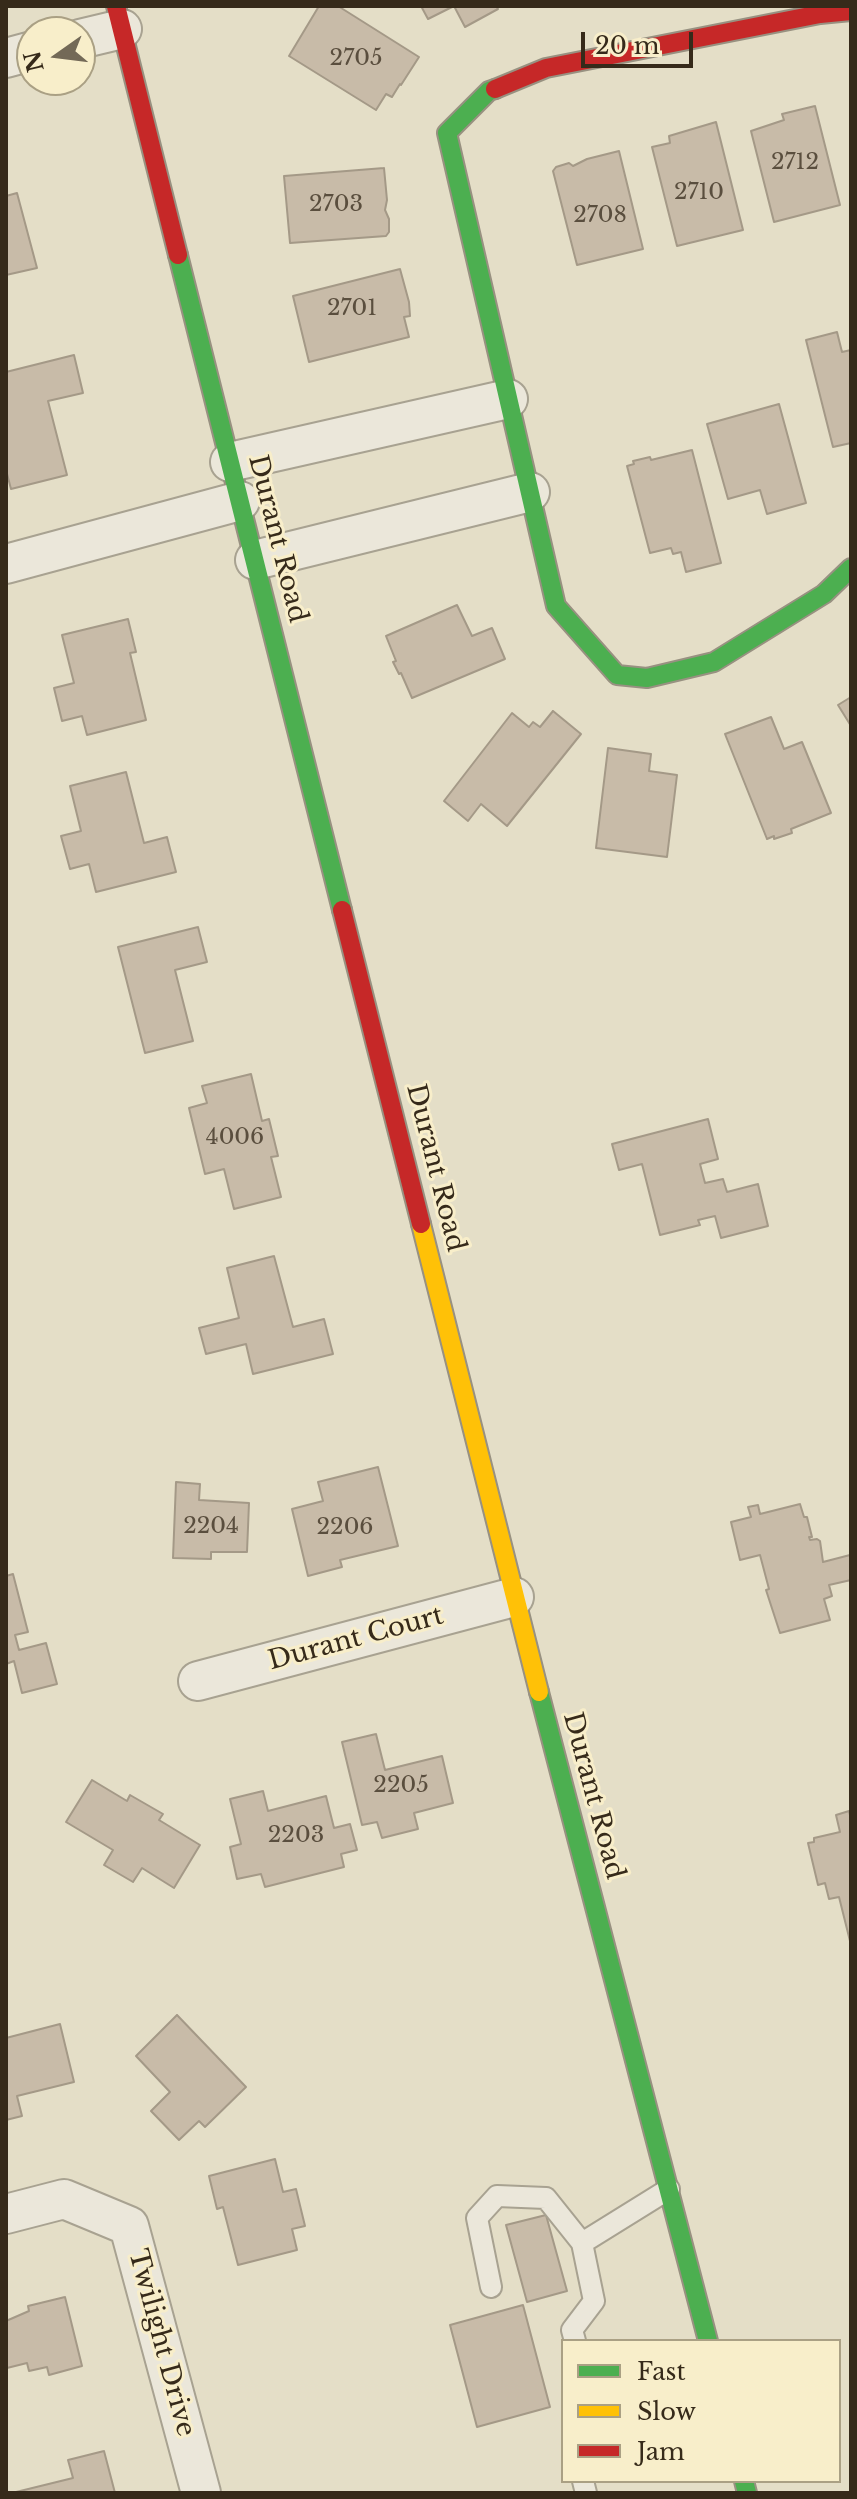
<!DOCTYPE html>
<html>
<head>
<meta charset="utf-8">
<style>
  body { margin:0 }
  #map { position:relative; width:857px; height:2499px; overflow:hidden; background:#e4dec7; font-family:"Libre Baskerville",serif }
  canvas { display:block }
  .frame { position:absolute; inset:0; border:8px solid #362a1a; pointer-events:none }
  .legend { position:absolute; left:561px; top:2339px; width:280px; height:144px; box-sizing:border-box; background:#f8eeca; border:2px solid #aaa084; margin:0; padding:10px 14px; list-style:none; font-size:24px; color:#362a1a }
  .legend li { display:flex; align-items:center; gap:16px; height:40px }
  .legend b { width:40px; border:2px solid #aaa084 }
  .north { position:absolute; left:16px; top:16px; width:80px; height:80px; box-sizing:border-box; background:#f8eeca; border:2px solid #aaa084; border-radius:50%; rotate:256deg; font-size:22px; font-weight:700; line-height:32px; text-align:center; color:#362a1a }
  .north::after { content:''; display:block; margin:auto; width:28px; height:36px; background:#736957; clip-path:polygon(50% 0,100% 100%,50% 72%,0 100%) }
  .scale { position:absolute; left:581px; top:32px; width:112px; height:36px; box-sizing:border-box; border:4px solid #362a1a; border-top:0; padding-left:10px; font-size:24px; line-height:28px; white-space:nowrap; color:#362a1a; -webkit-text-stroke:6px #f8eeca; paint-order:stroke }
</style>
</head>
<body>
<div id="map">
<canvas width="857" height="2499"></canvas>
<div class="frame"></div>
<ul class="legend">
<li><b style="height:10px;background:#4caf50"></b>Fast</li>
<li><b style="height:10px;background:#ffc107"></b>Slow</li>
<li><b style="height:10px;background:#c62828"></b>Jam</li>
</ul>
<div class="north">N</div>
<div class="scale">20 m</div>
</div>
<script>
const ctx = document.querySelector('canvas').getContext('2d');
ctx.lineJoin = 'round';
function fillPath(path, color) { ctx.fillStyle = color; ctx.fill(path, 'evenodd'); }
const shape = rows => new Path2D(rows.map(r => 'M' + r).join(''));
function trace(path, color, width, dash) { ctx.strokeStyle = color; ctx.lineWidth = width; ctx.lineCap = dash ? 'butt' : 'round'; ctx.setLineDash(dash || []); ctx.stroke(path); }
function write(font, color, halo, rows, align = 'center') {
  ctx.font = font + ' "Libre Baskerville",serif'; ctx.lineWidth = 6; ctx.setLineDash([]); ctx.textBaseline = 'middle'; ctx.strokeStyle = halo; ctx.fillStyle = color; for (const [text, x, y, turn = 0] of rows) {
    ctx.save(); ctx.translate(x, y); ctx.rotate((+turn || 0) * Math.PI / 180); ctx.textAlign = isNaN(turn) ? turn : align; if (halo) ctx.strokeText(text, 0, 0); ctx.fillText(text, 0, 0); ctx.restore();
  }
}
const building = shape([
  [319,6,338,6,419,57,401,85,400,84,392,97,386,94,376,110,289,56,319,6],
  [421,6,496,6,498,9,465,27,454,6,428,19,421,6],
  [815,106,840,205,774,222,751,131,784,120,782,114,815,106],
  [716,122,743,230,677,246,652,147,670,143,669,136,716,122],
  [619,151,643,249,577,265,553,171,556,167,569,163,573,166,587,159,619,151],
  [384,168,387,200,385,210,389,219,389,232,386,236,290,243,284,176,384,168],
  [17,193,37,268,6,275,6,196,17,193],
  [400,269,409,302,410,316,404,317,409,337,309,362,293,296,400,269],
  [837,332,842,352,851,350,851,443,833,447,806,340,837,332],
  [74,355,83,393,48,401,67,475,11,489,6,470,6,372,74,355],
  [779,404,806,503,767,514,760,490,728,499,707,424,779,404],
  [692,450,721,563,686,572,681,552,673,554,671,548,650,553,627,466,634,464,633,461,650,457,651,460,692,450],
  [457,605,472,636,492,628,505,659,412,698,401,673,399,674,393,662,396,661,386,636,457,605],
  [128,619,136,652,130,653,146,720,87,735,82,716,62,721,54,688,74,683,62,635,128,619],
  [851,697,851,726,838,705,851,697],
  [553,711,581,734,507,826,481,804,468,821,444,801,512,713,529,727,533,722,540,727,553,711],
  [771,717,784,749,802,742,831,813,791,829,792,833,774,839,774,836,767,839,725,734,771,717],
  [608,748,651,754,649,771,677,775,667,857,596,848,608,748],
  [126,772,144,843,167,837,176,872,96,892,89,864,70,869,61,836,81,831,70,786,126,772],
  [198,927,207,962,175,970,193,1041,145,1053,118,947,198,927],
  [251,1074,262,1121,269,1119,278,1156,271,1157,281,1197,234,1209,224,1169,205,1174,189,1108,207,1103,202,1086,251,1074],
  [708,1119,718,1159,700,1164,705,1183,723,1179,727,1192,758,1184,768,1226,721,1238,715,1216,698,1220,700,1225,660,1235,642,1164,619,1170,612,1144,708,1119],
  [274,1256,293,1327,324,1319,333,1354,253,1374,246,1344,206,1354,199,1328,239,1318,227,1268,274,1256],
  [378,1467,398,1546,340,1560,342,1567,308,1576,292,1509,323,1501,318,1482,378,1467],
  [176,1482,200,1484,199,1500,249,1503,247,1552,211,1552,211,1559,173,1558,176,1482],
  [800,1504,804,1517,807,1517,812,1537,809,1537,810,1540,817,1539,820,1541,823,1562,850,1555,851,1580,829,1585,832,1596,824,1599,830,1620,780,1633,766,1590,769,1589,760,1555,740,1560,731,1522,751,1517,748,1507,758,1505,760,1514,800,1504],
  [13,1574,28,1632,15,1635,19,1650,46,1643,57,1684,22,1693,14,1661,6,1664,6,1576,13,1574],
  [376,1734,385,1770,442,1756,453,1803,414,1813,418,1829,382,1838,377,1822,362,1825,342,1742,376,1734],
  [92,1780,127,1801,130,1795,163,1814,159,1820,200,1845,174,1888,142,1868,133,1882,104,1865,113,1850,66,1822,92,1780],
  [263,1791,268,1811,326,1796,334,1828,350,1824,357,1850,341,1854,344,1867,265,1887,261,1874,237,1879,230,1847,241,1844,230,1799,263,1791],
  [849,1811,851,1819,851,1945,839,1897,829,1899,825,1883,818,1885,808,1843,814,1842,814,1838,840,1832,836,1815,849,1811],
  [177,2015,246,2087,205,2127,199,2121,179,2140,151,2111,170,2092,136,2056,177,2015],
  [60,2024,74,2082,17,2096,22,2116,6,2120,6,2038,60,2024],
  [275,2159,283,2192,296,2189,305,2226,292,2229,297,2250,238,2265,223,2207,217,2209,209,2176,275,2159],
  [546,2215,567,2291,527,2302,506,2225,546,2215],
  [65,2297,82,2366,49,2375,47,2367,29,2371,27,2363,7,2368,6,2321,29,2311,28,2306,65,2297],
  [523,2305,550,2407,477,2427,450,2325,523,2305],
  [104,2451,115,2493,12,2493,73,2478,68,2460,104,2451]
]);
fillPath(building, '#c8bba8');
trace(building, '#a49987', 2);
const lane = shape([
  [491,2287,477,2218,497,2196,546,2198,582,2243],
  [575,2341,572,2330,594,2301,582,2243,669,2189],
  [583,2481,586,2493]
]);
const street = shape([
  [80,39,122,29],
  [6,58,32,51],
  [230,462,508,399],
  [255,560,530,492],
  [6,564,240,501],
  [198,1681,514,1597],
  [6,2214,64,2199,129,2226,201,2493]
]);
const fast = shape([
  [495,89,489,91,447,133,556,606,617,675,647,678,714,662,824,594,851,568],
  [178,255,342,910],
  [539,1692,708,2341],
  [744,2481,747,2493]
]);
const slow = shape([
  [421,1224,539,1692]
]);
const jam = shape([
  [116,6,178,255],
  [495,89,546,68,820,14,851,11],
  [342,910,421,1224]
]);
trace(lane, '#a8a291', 24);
trace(street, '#a8a291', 42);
trace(fast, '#989181', 22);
trace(slow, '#989181', 22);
trace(jam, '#989181', 22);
trace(lane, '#ebe7da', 20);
trace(street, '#ebe7da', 38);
trace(fast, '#4caf50', 18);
trace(slow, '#ffc107', 18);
trace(jam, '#c62828', 18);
write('22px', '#5a4e3e', null, [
  ["2705",356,59],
  ["2712",795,163],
  ["2710",699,193],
  ["2703",336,205],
  ["2708",600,216],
  ["2701",352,309],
  ["4006",235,1138],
  ["2204",211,1527],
  ["2206",345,1528],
  ["2205",401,1786],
  ["2203",296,1836]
]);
write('26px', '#362a1a', '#f8eeca', [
  ["Durant Road",277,539,76],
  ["Durant Road",435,1168,76],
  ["Durant Court",356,1639,-15],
  ["Durant Road",593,1796,75],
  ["Twilight Drive",161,2343,75]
]);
</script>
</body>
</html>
